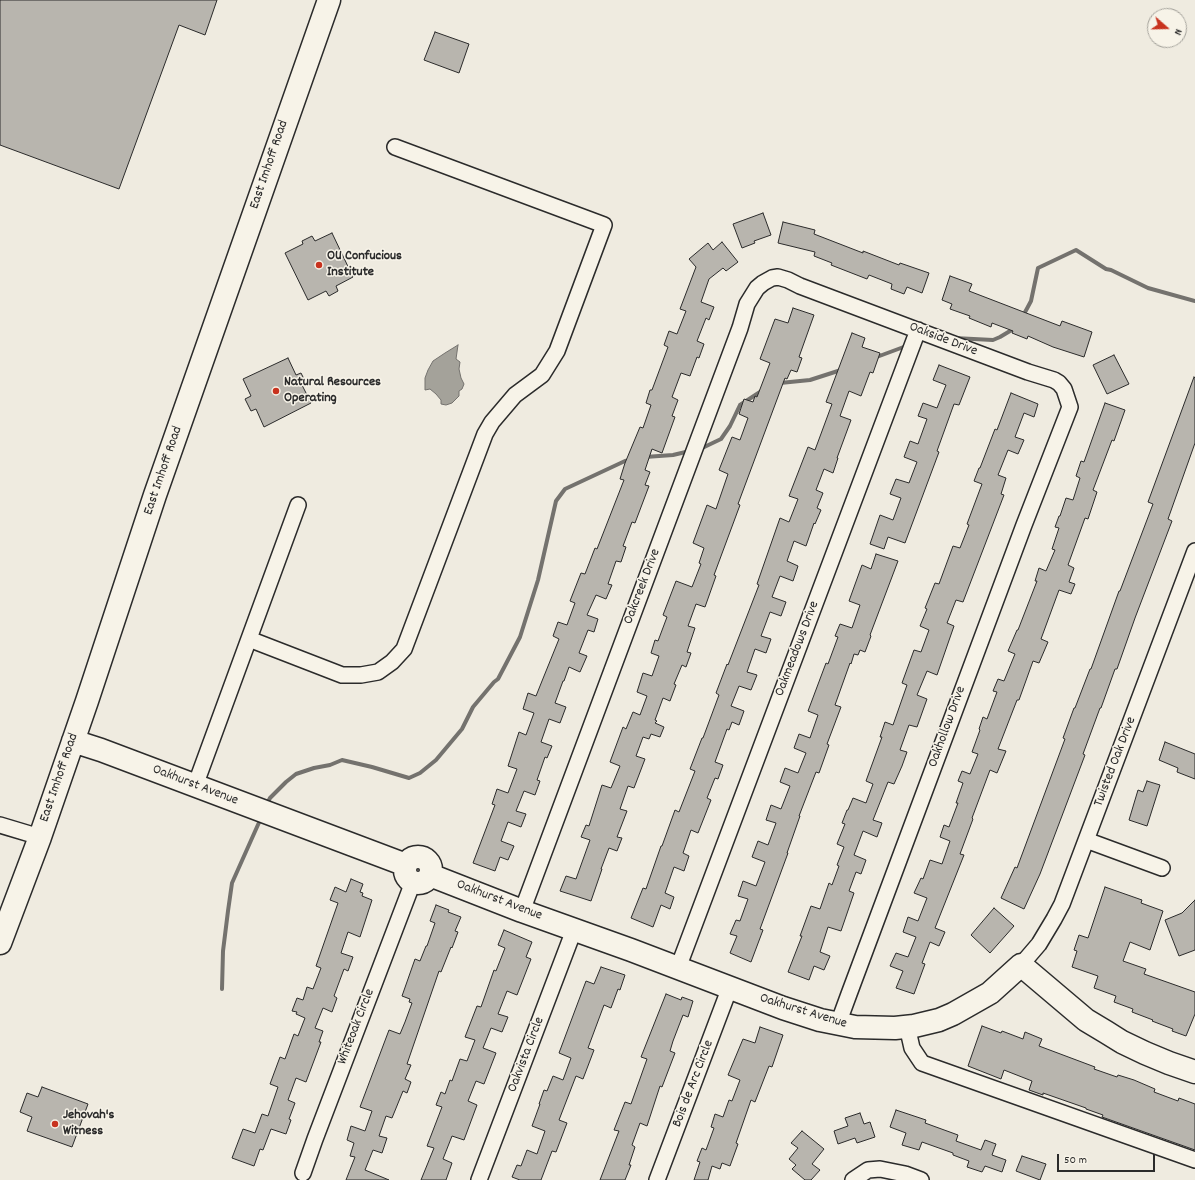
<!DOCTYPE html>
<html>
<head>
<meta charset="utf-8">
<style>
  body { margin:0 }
  #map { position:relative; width:1195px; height:1180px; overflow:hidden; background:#efebe0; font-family:Dekko,sans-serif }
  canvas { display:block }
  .north { position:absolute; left:1147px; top:8px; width:40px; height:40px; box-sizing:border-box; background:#f7f3e8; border:1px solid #a5a39c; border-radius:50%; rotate:110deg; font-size:11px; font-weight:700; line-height:16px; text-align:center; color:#2b2b2b }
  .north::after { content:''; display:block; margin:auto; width:14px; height:18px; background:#c8321e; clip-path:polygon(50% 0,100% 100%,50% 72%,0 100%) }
  .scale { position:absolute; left:1057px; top:1154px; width:98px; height:18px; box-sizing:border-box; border:2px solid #2b2b2b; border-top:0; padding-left:5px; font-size:12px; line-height:14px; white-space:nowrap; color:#2b2b2b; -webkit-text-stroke:3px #f7f3e8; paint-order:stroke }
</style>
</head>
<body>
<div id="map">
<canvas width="1195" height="1180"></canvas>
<div class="north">N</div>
<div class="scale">50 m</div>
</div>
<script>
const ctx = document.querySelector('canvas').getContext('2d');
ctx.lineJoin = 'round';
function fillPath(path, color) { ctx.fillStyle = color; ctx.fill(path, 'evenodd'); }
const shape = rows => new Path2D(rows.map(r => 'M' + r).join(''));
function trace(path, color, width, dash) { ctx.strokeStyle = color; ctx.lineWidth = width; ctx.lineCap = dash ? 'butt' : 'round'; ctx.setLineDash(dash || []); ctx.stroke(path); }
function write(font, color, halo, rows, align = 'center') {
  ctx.font = font + ' Dekko,sans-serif'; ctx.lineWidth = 3; ctx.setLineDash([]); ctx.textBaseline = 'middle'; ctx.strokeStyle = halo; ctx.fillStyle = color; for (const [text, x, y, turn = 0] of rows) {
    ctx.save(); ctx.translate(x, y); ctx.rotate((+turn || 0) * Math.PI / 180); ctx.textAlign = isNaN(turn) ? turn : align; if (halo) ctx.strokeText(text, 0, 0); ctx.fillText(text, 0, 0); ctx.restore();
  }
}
const water = shape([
  [458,345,456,359,460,362,459,369,461,378,464,384,462,389,459,391,459,396,452,403,446,405,441,404,441,400,436,394,430,389,425,390,425,378,428,370,433,361,445,353,458,345]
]);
fillPath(water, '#a4a29a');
trace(water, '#74726e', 1);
trace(shape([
  [1023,316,1031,301,1038,268,1076,250,1106,269,1111,270,1148,288,1195,301],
  [954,338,993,340,1000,337,1015,328],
  [874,358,909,345],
  [780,383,810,380,841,370],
  [698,450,721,439,730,426,740,405,763,390],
  [645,457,673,455,690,451],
  [266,806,270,798,286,782,296,774,314,768,330,765,342,760,372,767,409,778,420,773,436,760,462,729,473,707,494,682,498,679,520,637,538,580,556,501,565,489,625,461,631,460],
  [222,989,223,951,228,911,232,883,261,818]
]), '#74726e', 4);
const building = shape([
  [0,0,217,0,205,35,179,25,119,189,0,145,0,0],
  [435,32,469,44,459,73,424,60,435,32],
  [763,213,771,235,754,241,755,243,742,248,733,224,763,213],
  [783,222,815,230,814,234,863,253,863,251,899,265,900,263,929,273,922,293,907,287,904,294,891,289,892,284,869,275,867,279,831,265,832,263,814,256,815,252,778,243,783,222],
  [332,233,353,277,336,286,338,291,329,296,326,291,308,300,285,253,303,244,302,241,312,236,315,241,332,233],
  [722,242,738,262,726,271,723,268,709,279,701,302,714,307,709,320,706,318,697,341,704,344,699,358,697,357,690,376,681,373,672,397,678,400,672,416,675,417,662,453,652,449,645,470,650,472,645,485,649,486,635,523,632,522,623,546,626,547,621,562,616,561,608,584,612,585,606,599,596,595,587,615,598,619,594,632,588,630,579,653,587,656,580,672,569,667,564,681,563,681,555,703,566,707,560,723,549,719,541,742,552,746,547,758,545,757,537,780,540,781,535,795,524,791,516,811,526,814,521,827,508,822,501,841,514,846,508,860,500,857,495,871,473,863,495,805,492,804,497,789,508,793,517,769,508,766,519,732,526,735,534,713,523,709,528,693,536,696,542,681,559,639,553,636,558,622,567,625,575,603,570,601,581,573,585,574,595,548,597,549,624,480,620,479,625,463,640,427,643,428,651,405,646,403,650,390,652,390,668,347,664,345,669,331,677,334,686,311,680,309,696,267,689,259,708,243,713,250,722,242],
  [950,276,972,284,969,291,1060,326,1062,321,1092,332,1084,357,1053,347,1028,336,1027,339,1012,333,1013,331,992,323,991,327,969,318,970,316,950,309,952,304,942,300,950,276],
  [793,308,814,315,799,357,802,358,797,372,791,370,787,379,785,378,738,504,740,505,714,575,716,576,705,607,696,604,688,626,695,628,687,652,691,653,686,667,682,665,674,684,676,685,670,701,663,698,655,720,657,721,655,723,664,727,660,737,651,734,649,739,643,737,636,756,645,759,634,788,628,786,620,809,627,811,617,837,622,838,617,851,609,848,601,869,602,869,591,901,560,891,566,876,576,879,590,840,581,837,586,825,589,826,602,785,611,788,620,766,610,762,623,727,626,729,633,712,640,715,647,696,637,692,643,673,652,676,659,656,651,653,655,640,658,641,667,617,663,615,676,581,692,587,701,564,699,563,704,548,693,543,707,505,716,509,728,474,719,470,732,437,740,440,748,418,739,414,744,399,753,402,755,396,757,397,770,363,760,359,775,319,788,323,793,308],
  [852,333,865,338,862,347,880,353,873,373,870,372,861,396,849,391,840,416,851,420,837,458,838,458,833,473,824,469,816,490,823,493,817,508,821,510,815,524,814,523,806,546,794,541,787,561,798,566,793,581,780,576,772,597,786,602,781,616,770,612,761,636,771,639,766,653,755,649,747,672,757,675,751,690,739,686,731,706,744,711,739,725,732,722,729,730,727,729,715,762,723,765,718,779,715,778,707,798,711,800,698,833,691,830,683,853,689,856,684,871,674,867,665,893,674,897,670,909,661,905,653,927,631,918,643,888,646,889,661,846,662,846,675,810,679,812,695,771,690,769,702,738,703,738,719,695,716,693,727,664,728,665,759,585,757,584,780,518,789,522,798,499,789,496,808,447,815,450,832,404,826,402,852,333],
  [1114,355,1129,384,1107,394,1093,365,1114,355],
  [288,358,296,375,301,373,306,383,302,385,311,403,264,427,256,409,251,411,245,399,251,396,243,379,288,358],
  [939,365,970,377,959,405,954,404,937,451,939,452,905,543,888,537,884,549,870,544,880,515,893,520,901,498,890,494,896,479,909,483,917,462,904,457,910,441,918,444,927,419,918,416,923,403,937,408,946,385,933,380,939,365],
  [1194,377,1195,378,1195,443,1168,519,1172,521,1135,618,1117,669,1115,669,1101,708,1100,708,1083,754,1085,755,1040,874,1024,909,1001,898,1015,867,1017,868,1065,739,1063,738,1074,708,1075,708,1090,669,1091,669,1119,591,1120,591,1153,504,1148,502,1194,377],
  [1011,393,1038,404,1034,417,1024,413,1015,437,1024,440,1018,454,1008,450,998,475,1006,478,1001,494,1004,495,963,602,956,600,947,623,954,626,937,675,927,671,917,695,927,699,917,727,909,725,900,750,907,752,902,766,894,784,888,782,873,820,882,823,877,837,863,831,854,855,866,860,861,874,856,872,849,891,854,893,841,931,828,927,820,952,830,956,824,970,814,966,809,980,788,972,802,936,800,936,811,906,820,909,829,883,832,885,839,866,837,865,844,847,837,844,845,824,842,823,847,810,848,810,853,798,866,803,873,784,866,781,882,737,880,737,885,722,893,725,907,685,902,683,914,650,921,652,929,630,920,626,927,609,925,608,935,583,939,584,953,546,960,548,969,525,967,524,982,484,974,481,979,468,980,468,995,429,997,430,1011,393],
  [1105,403,1125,410,1114,441,1112,440,1093,490,1097,492,1088,519,1085,518,1068,565,1074,568,1069,582,1075,584,1071,594,1059,590,1041,639,1048,642,1039,663,1033,661,1019,700,1017,700,998,749,1006,751,997,773,990,770,972,818,973,819,960,854,964,855,935,928,945,932,939,946,930,942,922,963,925,964,914,994,896,988,903,971,890,966,896,953,908,957,916,937,903,932,908,917,918,921,927,898,914,893,921,878,923,879,930,860,942,864,950,841,940,837,944,825,949,827,958,803,956,803,963,783,958,781,962,771,970,774,978,754,972,752,980,730,979,729,983,717,987,719,997,692,993,691,998,679,1004,681,1015,654,1008,651,1017,630,1018,630,1037,581,1035,581,1039,568,1046,571,1055,550,1052,549,1059,528,1055,527,1059,516,1060,516,1066,498,1073,500,1080,478,1076,476,1081,461,1084,462,1105,403],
  [876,554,898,561,870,635,871,636,865,652,860,650,858,655,854,654,851,664,850,663,835,705,841,707,827,744,829,745,819,773,816,772,799,816,800,816,787,853,788,853,760,929,763,930,751,962,730,953,737,936,730,934,736,920,740,921,748,899,738,896,743,881,756,886,765,862,752,857,758,841,768,845,776,823,766,820,771,805,781,809,790,786,780,782,785,768,798,773,806,753,794,748,799,734,810,738,818,715,808,711,826,663,828,664,838,637,835,636,840,624,852,628,860,605,849,601,862,565,871,569,876,554],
  [1165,742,1195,754,1195,779,1177,772,1178,768,1159,760,1165,742],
  [1147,781,1160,785,1147,826,1129,820,1138,790,1143,792,1147,781],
  [351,879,363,884,360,892,363,893,362,896,372,900,360,937,348,932,341,953,353,957,348,971,344,969,334,996,337,998,332,1012,323,1008,315,1028,323,1031,319,1042,321,1042,306,1082,296,1078,288,1100,295,1103,289,1119,291,1120,286,1134,271,1129,263,1150,260,1149,254,1166,232,1158,243,1129,255,1133,262,1114,268,1116,278,1087,270,1084,280,1057,285,1059,294,1034,298,1036,305,1018,296,1014,297,1012,292,1011,297,998,303,1000,307,987,313,989,321,968,316,966,338,903,330,900,335,887,346,892,351,879],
  [1105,887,1142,900,1141,903,1163,911,1150,950,1130,942,1123,961,1146,969,1144,974,1195,992,1195,1014,1186,1036,1172,1031,1173,1029,1152,1021,1153,1020,1132,1012,1133,1009,1114,1002,1116,996,1094,988,1098,976,1072,967,1077,951,1074,950,1079,935,1088,938,1105,887],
  [1195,900,1195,950,1179,956,1165,920,1182,913,1195,900],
  [436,905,449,910,448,912,461,917,455,931,458,932,452,948,451,947,441,972,439,971,407,1064,411,1065,405,1079,411,1082,407,1093,403,1091,392,1118,386,1116,379,1136,387,1138,382,1153,373,1150,365,1170,389,1180,346,1180,355,1157,350,1156,354,1143,347,1140,351,1126,365,1131,372,1111,360,1107,389,1030,400,1034,405,1022,412,1003,409,1002,410,999,402,996,415,959,420,961,426,946,427,946,435,923,430,921,436,905],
  [994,908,1014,926,990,953,971,935,994,908],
  [504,930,532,942,526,957,531,959,517,995,507,991,498,1014,508,1017,502,1032,491,1028,483,1048,496,1053,484,1084,476,1081,468,1101,477,1105,464,1140,452,1136,443,1159,452,1163,446,1180,421,1180,434,1148,427,1146,442,1107,436,1105,441,1092,445,1094,450,1080,452,1081,460,1059,467,1061,475,1040,465,1037,477,1006,481,1007,494,970,496,971,505,948,498,945,504,930],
  [601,967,625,975,620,990,618,989,611,1008,604,1005,588,1048,594,1050,583,1079,576,1076,559,1120,567,1123,556,1152,552,1151,541,1180,520,1180,512,1177,517,1165,521,1166,527,1150,537,1154,545,1131,532,1126,540,1104,539,1104,544,1090,547,1091,553,1076,563,1080,571,1058,559,1053,586,981,594,984,601,967],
  [666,994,681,1000,682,997,693,1001,688,1017,683,1015,673,1041,670,1051,675,1053,662,1087,660,1086,647,1126,640,1123,632,1145,635,1147,629,1165,631,1165,625,1180,600,1180,619,1131,614,1130,625,1102,631,1104,647,1059,641,1057,666,994],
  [982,1026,1001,1033,1002,1031,1023,1039,1025,1032,1042,1039,1039,1046,1095,1067,1094,1069,1117,1077,1118,1075,1134,1080,1155,1089,1154,1092,1178,1101,1179,1098,1195,1104,1195,1150,1102,1117,1103,1115,1086,1109,1086,1108,1043,1093,1043,1095,1029,1090,1032,1081,1004,1070,1001,1079,968,1066,982,1026],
  [760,1027,783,1035,772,1067,769,1066,755,1102,751,1100,736,1143,738,1144,730,1166,722,1163,720,1169,712,1166,708,1180,694,1180,700,1162,697,1161,702,1148,706,1150,714,1128,711,1127,715,1114,723,1117,729,1100,732,1101,740,1080,728,1075,743,1039,755,1043,760,1027],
  [42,1087,88,1104,72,1147,27,1131,32,1117,20,1112,27,1093,38,1097,42,1087],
  [896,1110,926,1120,925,1123,958,1135,956,1141,981,1150,985,1140,996,1144,992,1155,1006,1160,1002,1172,985,1166,982,1172,967,1167,969,1161,953,1155,953,1153,922,1142,919,1150,902,1145,906,1133,890,1127,896,1110],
  [860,1113,864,1124,870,1122,875,1137,857,1143,855,1138,838,1144,834,1131,848,1126,845,1118,860,1113],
  [802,1131,824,1149,812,1164,820,1170,811,1180,805,1180,792,1169,796,1165,789,1159,798,1148,791,1143,802,1131],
  [1022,1156,1046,1164,1040,1180,1016,1171,1022,1156]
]);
fillPath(building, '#b8b5ae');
trace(building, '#2b2b2b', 1);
const street = shape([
  [249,639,342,675,361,675,378,672,392,662,404,649,485,434,492,422,515,395,542,375,557,351,604,225,395,147],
  [195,786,298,505],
  [0,825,40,837],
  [1086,840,1162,868],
  [522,911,740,328,747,304,757,288,763,283,772,278,778,277,788,280,800,286,1028,372,1054,380,1059,383,1064,389,1070,407,1024,525,849,994,838,1024],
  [1021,965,1039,944,1054,919,1062,904,1195,551],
  [678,968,918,330],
  [907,1026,912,1048,922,1063,1195,1160],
  [303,1173,315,1139,413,882],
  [479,1180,574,930],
  [657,1180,730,987],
  [853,1180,868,1170,880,1169,905,1174,921,1180]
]);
const secondary = shape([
  [73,741,101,750,406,865],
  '405 870a13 13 0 1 1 26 0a13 13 0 1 1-26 0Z',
  [430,875,522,911,631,950,783,1008,820,1020,855,1027,895,1028,914,1026,939,1020,953,1014,990,993,1021,965,1086,1020,1106,1032,1122,1042,1145,1053,1169,1063,1195,1072],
  [0,943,40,837,87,701,155,495,329,0]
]);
trace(street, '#2b2b2b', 18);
trace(secondary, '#2b2b2b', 25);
trace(street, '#f7f3e8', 15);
trace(secondary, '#f7f3e8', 22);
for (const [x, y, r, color] of [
  [319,265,4,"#c8321e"],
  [276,391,4,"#c8321e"],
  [55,1124,4,"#c8321e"]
]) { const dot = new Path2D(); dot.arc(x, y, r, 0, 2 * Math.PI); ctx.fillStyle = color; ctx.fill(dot); trace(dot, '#f7f3e8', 1.5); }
write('14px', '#2b2b2b', '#f7f3e8', [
  ["East Imhoff Road",270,165,-71],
  ["Oakside Drive",943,340,21],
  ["East Imhoff Road",164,471,-71],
  ["Oakcreek Drive",643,587,-69],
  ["Oakmeadows Drive",798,649,-69],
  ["Oakhollow Drive",948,727,-70],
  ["Twisted Oak Drive",1116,762,-69],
  ["East Imhoff Road",60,778,-71],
  ["Oakhurst Avenue",195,786,21],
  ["Oakhurst Avenue",499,901,21],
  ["Oakhurst Avenue",803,1012,17],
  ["Whiteoak Circle",357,1027,-69],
  ["Oakvista Circle",527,1055,-69],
  ["Bois de Arc Circle",694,1084,-69]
]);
write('bold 14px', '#2b2b2b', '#f7f3e8', [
  ["OU Confucious",327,257],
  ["Institute",327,273],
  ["Natural Resources",284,383],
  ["Operating",284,399],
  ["Jehovah's",63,1116],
  ["Witness",63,1132]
], 'left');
</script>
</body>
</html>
